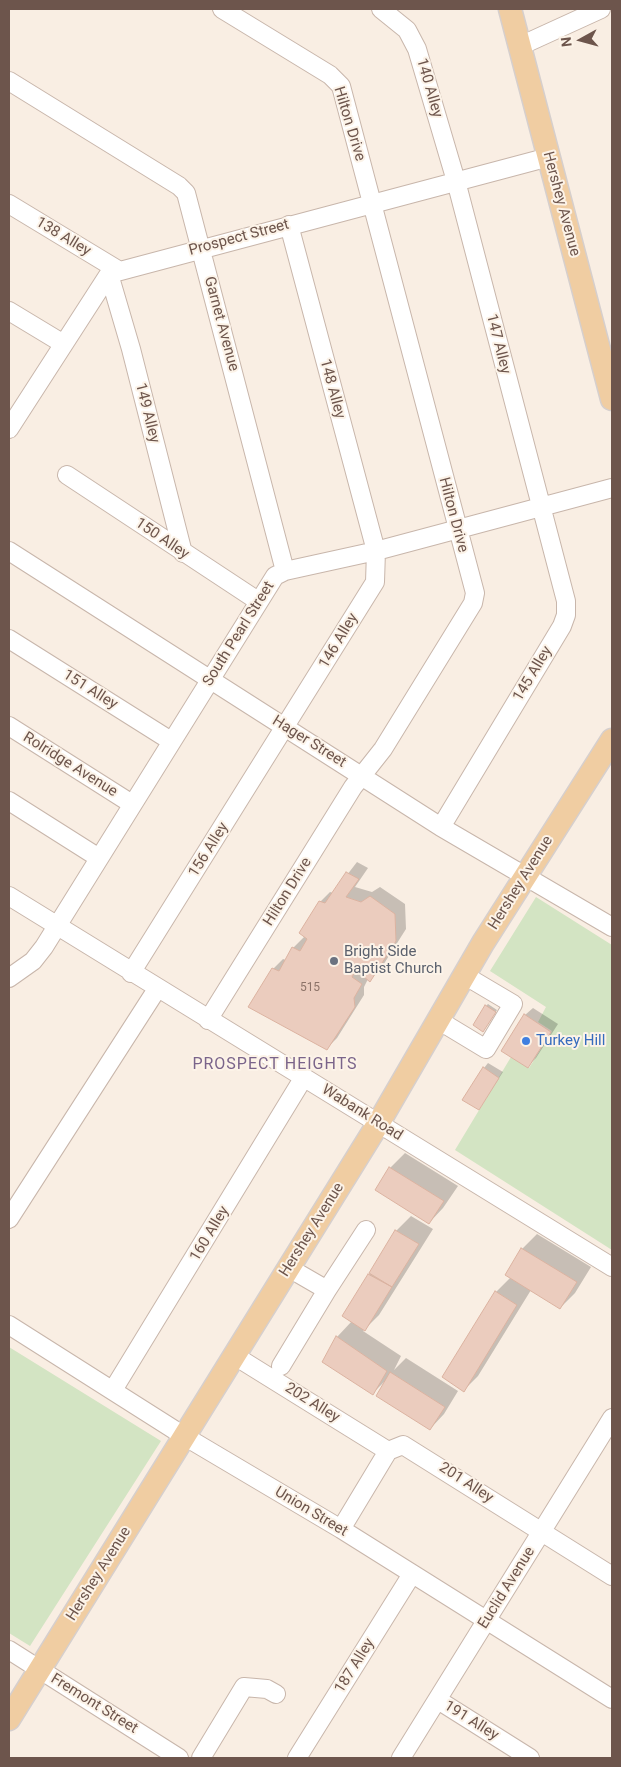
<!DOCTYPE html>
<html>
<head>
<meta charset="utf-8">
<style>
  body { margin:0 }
  #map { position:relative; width:621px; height:1767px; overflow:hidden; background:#f9eee3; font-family:Roboto,sans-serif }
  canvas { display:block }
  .frame { position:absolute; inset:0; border:10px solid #6d554c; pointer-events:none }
  .north { position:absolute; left:556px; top:15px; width:50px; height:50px; -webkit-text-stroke:4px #fcf3e8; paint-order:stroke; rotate:263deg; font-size:14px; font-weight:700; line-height:20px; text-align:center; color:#6d554c }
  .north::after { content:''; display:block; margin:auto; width:18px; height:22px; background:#6d554c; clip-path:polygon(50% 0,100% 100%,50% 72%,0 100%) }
</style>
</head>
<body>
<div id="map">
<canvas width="621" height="1767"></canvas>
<div class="frame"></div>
<div class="north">N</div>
</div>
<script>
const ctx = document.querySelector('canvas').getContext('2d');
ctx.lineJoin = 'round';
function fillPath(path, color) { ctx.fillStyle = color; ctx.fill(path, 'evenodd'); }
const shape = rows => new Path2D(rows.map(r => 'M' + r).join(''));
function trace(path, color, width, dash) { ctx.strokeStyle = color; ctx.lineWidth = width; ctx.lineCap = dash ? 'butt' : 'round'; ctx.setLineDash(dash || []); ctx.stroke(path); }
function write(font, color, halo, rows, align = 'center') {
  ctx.font = font + ' Roboto,sans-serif'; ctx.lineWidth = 4; ctx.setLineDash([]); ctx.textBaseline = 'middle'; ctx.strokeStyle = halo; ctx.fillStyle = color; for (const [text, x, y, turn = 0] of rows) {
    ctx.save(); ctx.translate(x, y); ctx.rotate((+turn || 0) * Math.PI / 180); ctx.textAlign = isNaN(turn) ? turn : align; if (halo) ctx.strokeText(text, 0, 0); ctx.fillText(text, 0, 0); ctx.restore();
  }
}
fillPath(shape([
  [536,897,612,945,612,1250,455,1150,511,1057,529,1068,552,1031,538,1022,546,1007,490,971],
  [9,1347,161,1441,30,1646,9,1633]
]), '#d3e4c3');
fillPath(shape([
  [357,862,368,868,355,887,372,892,380,887,405,904,406,929,380,970,368,979,364,987,364,995,337,1038,327,1048,273,969,283,959,286,960,293,948,305,936,320,902,330,892,333,893],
  [488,1004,497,1010,485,1028,486,1006],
  [533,1008,558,1024,536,1058,528,1066,525,1015],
  [488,1063,503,1072,479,1109,484,1068],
  [405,1153,458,1186,443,1208,429,1223,390,1168],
  [411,1216,433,1229,379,1315,363,1331,401,1356,394,1370,406,1358,458,1391,444,1414,430,1429,385,1381,373,1393,337,1337,352,1321,369,1275,396,1231],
  [537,1234,591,1267,575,1293,560,1308,531,1290,478,1376,464,1390,496,1292,511,1277,522,1249]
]), '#0003');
const building = shape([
  [346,872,359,879,346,897,361,902,370,896,395,914,396,941,370,982,356,970,352,977,362,984,354,998,355,1007,327,1050,248,1007,272,968,279,971,292,947,300,951,307,939,299,933,319,901,325,903,346,872],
  [485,1005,496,1012,483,1032,473,1025,485,1005],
  [524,1014,551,1032,528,1068,501,1051,524,1014],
  [483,1067,499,1078,479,1110,462,1100,483,1067],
  [389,1167,444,1201,429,1224,375,1190,389,1167],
  [395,1230,419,1244,392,1287,369,1273,395,1230],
  [521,1248,577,1282,560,1309,505,1275,521,1248],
  [368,1274,392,1287,365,1331,342,1316,368,1274],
  [495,1291,517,1305,464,1392,442,1377,495,1291],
  [336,1336,387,1371,373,1395,322,1362,336,1336],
  [390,1372,445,1407,430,1430,376,1396,390,1372]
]);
fillPath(building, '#ebccbe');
trace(building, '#dbb2a0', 1);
const minor = shape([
  [381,9,407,30,417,49,456,181,566,601,566,615,562,626,441,827],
  [520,46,601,9],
  [9,81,179,186,186,193,285,571],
  [9,204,118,270],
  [109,274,131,349,183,553],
  [9,311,62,343],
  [9,429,109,274,549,157],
  [67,475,258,601],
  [9,551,441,827,612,927],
  [9,639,171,741],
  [9,726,132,804],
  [9,801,99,858],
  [9,896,612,1267],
  [131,973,375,582,376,551,289,225],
  [9,978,33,961,44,947,275,576,285,571,376,551,612,488],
  [208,1020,353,787,383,749,473,603,475,593,341,86,330,75,222,9],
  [438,1020,486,1049,513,1004,464,975],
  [9,1219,157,989],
  [289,1268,327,1290,366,1230],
  [9,1325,184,1436,341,1529,612,1699],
  [235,1356,388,1451],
  [281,1366,327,1290],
  [113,1390,304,1077],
  [341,1529,388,1451,403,1445,612,1576],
  [9,1650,179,1758],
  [438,1700,530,1758],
  [201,1758,244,1687,267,1689,276,1694],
  [297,1758,412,1574],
  [401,1758,612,1418]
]);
const major = shape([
  [510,9,612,399],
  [9,1719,378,1124,483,943,612,740]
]);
trace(minor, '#c8b6ab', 20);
trace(major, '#d6cfcd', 25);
trace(minor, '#fff', 18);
trace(major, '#f0cda2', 22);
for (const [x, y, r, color] of [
  [334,961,5,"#6b7280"],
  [526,1041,5,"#3f7fe0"]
]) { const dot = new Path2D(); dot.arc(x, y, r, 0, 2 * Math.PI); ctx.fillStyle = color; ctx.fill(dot); trace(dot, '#fcf3e8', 2); }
write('12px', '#8c7368', null, [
  ["515",310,988]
]);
write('15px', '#6d554c', '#fcf3e8', [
  ["140 Alley",429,88,74],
  ["Hilton Drive",349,124,73],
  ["Hershey Avenue",561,204,75],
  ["138 Alley",63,237,31],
  ["Prospect Street",239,238,-15],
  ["Garnet Avenue",221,324,75],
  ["147 Alley",498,344,76],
  ["148 Alley",332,389,75],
  ["149 Alley",147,413,76],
  ["Hilton Drive",453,515,75],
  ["150 Alley",162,539,34],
  ["South Pearl Street",239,634,-58],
  ["146 Alley",339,641,-59],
  ["145 Alley",533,674,-59],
  ["151 Alley",90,690,32],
  ["Hager Street",309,742,32],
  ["Rolridge Avenue",70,765,32],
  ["156 Alley",209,850,-58],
  ["Hershey Avenue",521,883,-58],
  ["Hilton Drive",288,892,-58],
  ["Wabank Road",362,1113,32],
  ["Hershey Avenue",312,1230,-58],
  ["160 Alley",210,1234,-59],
  ["202 Alley",312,1403,32],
  ["201 Alley",466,1483,33],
  ["Union Street",311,1512,31],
  ["Hershey Avenue",99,1574,-58],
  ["Euclid Avenue",507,1588,-58],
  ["187 Alley",355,1666,-58],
  ["Fremont Street",94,1704,32],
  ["191 Alley",471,1721,32]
]);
write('15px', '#5b616d', '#fcf3e8', [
  ["Bright Side",344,952],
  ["Baptist Church",344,969]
], 'left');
write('15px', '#366cbe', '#fcf3e8', [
  ["Turkey Hill",536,1041]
], 'left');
ctx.letterSpacing = '1px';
write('16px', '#7a648a', '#fcf3e8', [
  ["PROSPECT HEIGHTS",275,1065]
]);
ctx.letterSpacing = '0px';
</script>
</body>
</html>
